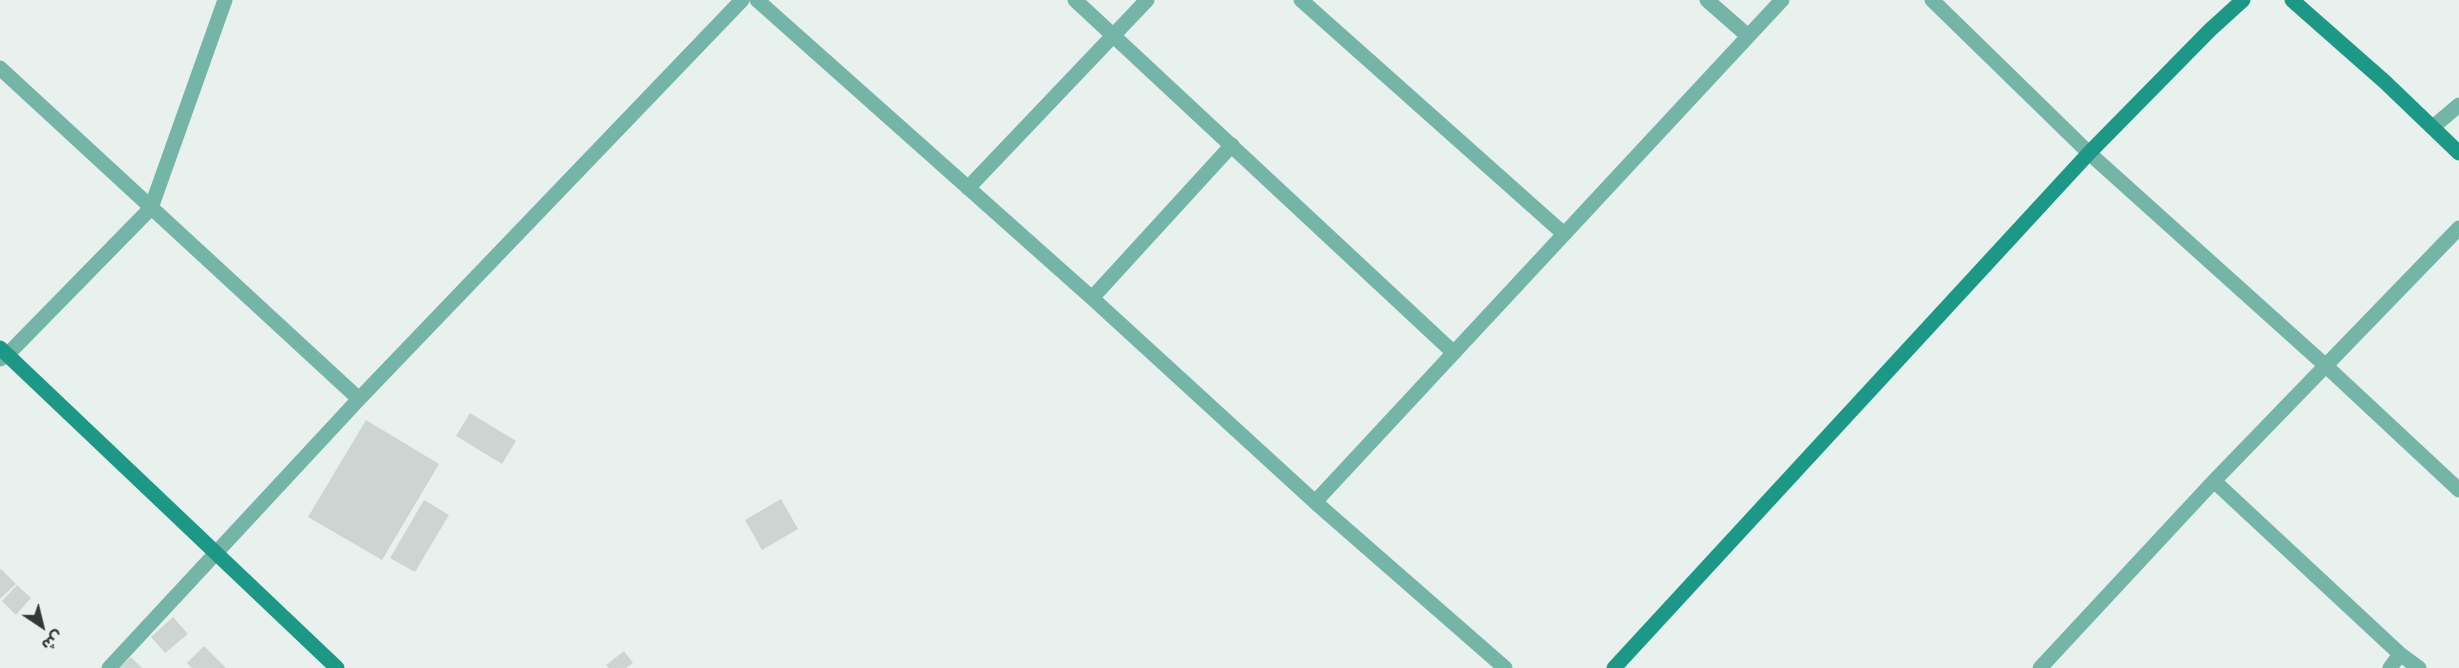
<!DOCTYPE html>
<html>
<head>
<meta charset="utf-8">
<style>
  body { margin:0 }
  #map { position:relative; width:2459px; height:668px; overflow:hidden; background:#e9f1ef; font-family:Cabin,"Noto Sans Arabic",sans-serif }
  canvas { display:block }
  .north { position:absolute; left:12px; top:596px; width:60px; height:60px; -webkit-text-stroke:4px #e9f1ef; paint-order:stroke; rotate:145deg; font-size:16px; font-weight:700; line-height:24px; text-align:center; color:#343736 }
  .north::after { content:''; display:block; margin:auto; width:21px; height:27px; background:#343736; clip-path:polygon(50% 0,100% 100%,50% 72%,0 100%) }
</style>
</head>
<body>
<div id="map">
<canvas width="2459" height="668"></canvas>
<div class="north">ش</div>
</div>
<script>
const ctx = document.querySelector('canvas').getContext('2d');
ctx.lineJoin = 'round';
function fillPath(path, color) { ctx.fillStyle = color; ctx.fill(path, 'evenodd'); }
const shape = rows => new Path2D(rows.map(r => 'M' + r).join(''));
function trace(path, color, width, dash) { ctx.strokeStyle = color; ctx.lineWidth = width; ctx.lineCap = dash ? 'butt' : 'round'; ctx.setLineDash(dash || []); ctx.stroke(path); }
fillPath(shape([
  [470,413,516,441,502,464,456,436],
  [366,420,439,464,382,560,308,517],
  [781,499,798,529,762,550,745,520],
  [424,500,449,515,415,572,390,558],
  [1,569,16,584,0,599,0,570],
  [17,585,31,598,16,615,2,601],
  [173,617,188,634,165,653,151,637],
  [204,646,226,668,192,668,187,663],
  [624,651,633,663,626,668,609,668,606,665],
  [131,657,142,668,119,668]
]), '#cdd5d3');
trace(shape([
  [757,0,1092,298,1315,502,1505,668],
  [1075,0,1454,353],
  [1301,0,1564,234],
  [1707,0,1748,36],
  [1932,0,2089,153,2326,366,2459,490],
  [0,68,359,399],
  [2433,127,2459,105],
  [968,188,1147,0],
  [1092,298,1232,145],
  [0,359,7,355,151,208,225,0],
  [2214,481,2400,654,2419,668],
  [1315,502,1782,0],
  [109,668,359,399,742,0],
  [2040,668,2214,481,2459,228],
  [2390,668,2400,654]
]), '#75b5a8', 15);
trace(shape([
  [2292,0,2385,82,2459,153],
  [0,348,337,668],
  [1614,668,2089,153,2210,30,2243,0]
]), '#1e9886', 15);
</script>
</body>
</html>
